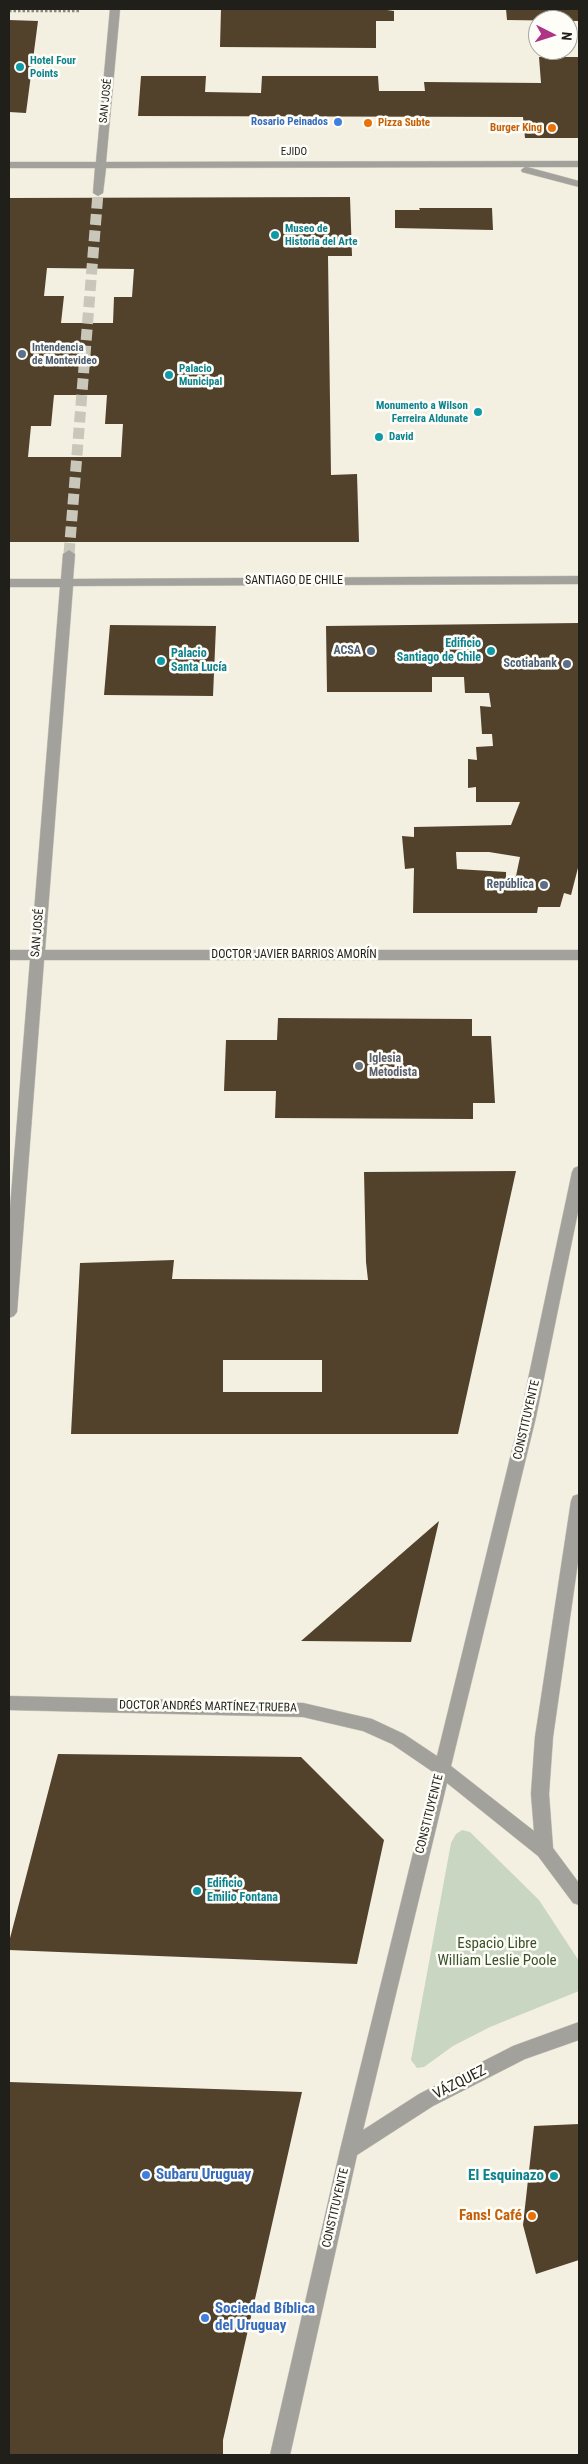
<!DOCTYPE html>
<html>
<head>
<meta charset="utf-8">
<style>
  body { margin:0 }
  #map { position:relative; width:588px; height:2464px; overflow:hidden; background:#f3f0e2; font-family:"Roboto Condensed",sans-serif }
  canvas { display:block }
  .frame { position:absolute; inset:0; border:10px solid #201f1a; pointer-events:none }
  .north { position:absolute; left:528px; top:10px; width:50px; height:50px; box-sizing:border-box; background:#fefdf7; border:1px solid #a5a49f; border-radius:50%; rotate:95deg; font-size:14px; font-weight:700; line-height:20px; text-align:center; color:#201f1a }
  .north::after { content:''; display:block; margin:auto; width:18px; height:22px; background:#af3485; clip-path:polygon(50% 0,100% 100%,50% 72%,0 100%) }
</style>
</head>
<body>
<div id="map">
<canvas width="588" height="2464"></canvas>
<div class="frame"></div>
<div class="north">N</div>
</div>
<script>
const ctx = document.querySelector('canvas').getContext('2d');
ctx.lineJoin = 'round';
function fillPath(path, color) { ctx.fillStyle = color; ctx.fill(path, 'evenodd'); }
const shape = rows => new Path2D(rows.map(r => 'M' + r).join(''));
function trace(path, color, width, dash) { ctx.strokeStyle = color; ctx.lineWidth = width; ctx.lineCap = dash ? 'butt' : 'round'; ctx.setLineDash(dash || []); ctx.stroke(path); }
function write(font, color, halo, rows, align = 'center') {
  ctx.font = font + ' "Roboto Condensed",sans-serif'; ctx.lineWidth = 5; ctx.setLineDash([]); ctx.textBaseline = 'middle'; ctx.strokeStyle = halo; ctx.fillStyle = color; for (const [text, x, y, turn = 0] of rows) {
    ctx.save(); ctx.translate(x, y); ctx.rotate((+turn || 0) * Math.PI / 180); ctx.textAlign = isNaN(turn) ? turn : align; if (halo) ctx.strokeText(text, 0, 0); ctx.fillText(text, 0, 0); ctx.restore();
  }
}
fillPath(shape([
  [462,1830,470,1832,539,1900,579,1961,579,1991,490,2027,453,2046,424,2067,417,2068,411,2060,451,1843,456,1834]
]), '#c9d6c1');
fillPath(shape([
  [221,9,334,10,334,9,380,9,394,11,394,21,376,21,376,48,220,47],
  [506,9,579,9,579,21,507,20],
  [9,20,38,21,26,113,9,112],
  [539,57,579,57,579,138,525,138,523,117,138,116,141,76,206,76,205,92,261,93,262,76,378,76,379,91,425,91,424,82,541,83],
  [350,197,352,256,328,256,331,475,357,474,359,542,9,542,9,198],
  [47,268,134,269,132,297,114,297,113,323,61,323,64,296,44,296],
  [54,395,107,395,105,424,123,424,121,457,28,457,31,426,51,426],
  [419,208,492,208,493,230,395,228,395,210,420,210],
  [579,623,579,864,571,895,564,893,560,907,538,907,537,913,413,913,414,868,405,869,402,836,414,837,414,827,511,825,520,802,476,802,476,787,468,788,468,759,477,760,476,747,493,746,492,734,482,734,480,706,491,707,489,693,465,693,464,677,432,677,432,692,327,692,326,626],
  [456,852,489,852,520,857,516,876,506,877,506,872,457,869],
  [110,625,216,626,213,696,104,695],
  [278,1018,472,1019,472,1036,491,1036,495,1103,473,1103,473,1119,275,1118,276,1091,224,1091,226,1040,277,1040],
  [516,1171,458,1434,71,1434,80,1263,174,1260,172,1279,368,1280,366,1262,364,1172],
  [223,1360,322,1360,322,1392,223,1392],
  [439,1521,411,1642,301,1641],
  [58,1754,301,1757,384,1840,357,1964,9,1950,9,1942],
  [9,2082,302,2092,223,2440,223,2455,9,2455],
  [579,2124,579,2260,536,2274,523,2225,534,2126]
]), '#52412b');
trace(shape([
  [69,554,98,193]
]), '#c9c6ba', 11, [11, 5.5]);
const minor = shape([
  [110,9,120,9,106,162,579,161,579,167,527,167,579,181,579,187,522,172,521,170,525,167,106,168,103,193,98,196,93,193,95,168,9,168,9,162,96,162,110,9],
  [69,550,75,554,73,579,579,576,579,584,73,586,45,950,579,950,579,960,44,960,17,1312,14,1316,9,1318,9,1221,30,960,9,960,9,950,31,950,60,587,9,587,9,579,61,579,63,554,69,550],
  [579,1166,579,1207,536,1417,451,1766,534,1831,531,1794,535,1737,571,1501,573,1496,579,1494,579,1555,553,1737,549,1794,553,1848,579,1883,579,1905,573,1903,538,1856,447,1783,363,2130,419,2094,513,2046,579,2022,579,2040,525,2059,433,2106,357,2155,290,2455,270,2455,340,2150,433,1772,392,1744,363,1731,303,1717,9,1710,9,1696,303,1703,372,1719,404,1734,437,1756,520,1417,572,1172,574,1168,579,1166]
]);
trace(minor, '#cdcabe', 1);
trace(shape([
  [9,11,81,11]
]), '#87857c', 2.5, [2.5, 2]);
fillPath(minor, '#a3a19b');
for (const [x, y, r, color] of [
  [20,67,5,"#0f9aa8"],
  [338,122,5,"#3f7fe0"],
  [368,123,5,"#e8710a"],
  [552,128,5,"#e8710a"],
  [275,235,5,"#0f9aa8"],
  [22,354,5,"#5c6f8a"],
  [169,375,5,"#0f9aa8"],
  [478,412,5,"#0f9aa8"],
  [379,437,5,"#0f9aa8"],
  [371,651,5,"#5c6f8a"],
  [491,651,5,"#0f9aa8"],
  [161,661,5,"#0f9aa8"],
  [567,664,5,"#5c6f8a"],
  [544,885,5,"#5c6f8a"],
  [359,1066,5,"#6b7280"],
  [197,1891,5,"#0f9aa8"],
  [146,2175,5,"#3f7fe0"],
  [554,2176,5,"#0f9aa8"],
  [532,2216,5,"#e8710a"],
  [205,2318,5,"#3f7fe0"]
]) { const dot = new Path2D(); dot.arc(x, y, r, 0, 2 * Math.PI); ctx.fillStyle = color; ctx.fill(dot); trace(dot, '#fefdf7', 2); }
write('bold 11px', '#0d838f', '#fefdf7', [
  ["Hotel Four",30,61],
  ["Points",30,74],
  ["Museo de",285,229],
  ["Historia del Arte",285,242],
  ["Palacio",179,369],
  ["Municipal",179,382],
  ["Monumento a Wilson",468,406,"right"],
  ["Ferreira Aldunate",468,419,"right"],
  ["David",389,437]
], 'left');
write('11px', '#201f1a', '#fefdf7', [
  ["SAN JOSÉ",106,101,-84],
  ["EJIDO",294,152]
]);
write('bold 11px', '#366cbe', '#fefdf7', [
  ["Rosario Peinados",328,122]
], 'right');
write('bold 11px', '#c56008', '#fefdf7', [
  ["Pizza Subte",378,123],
  ["Burger King",542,128,"right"]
], 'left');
write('bold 11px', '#4e5e75', '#fefdf7', [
  ["Intendencia",32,348],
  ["de Montevideo",32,361]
], 'left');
write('12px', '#201f1a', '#fefdf7', [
  ["SANTIAGO DE CHILE",294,581],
  ["SAN JOSÉ",38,933,-85],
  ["DOCTOR JAVIER BARRIOS AMORÍN",294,955],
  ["CONSTITUYENTE",527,1420,-77],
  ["DOCTOR ANDRÉS MARTÍNEZ TRUEBA",208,1707,1],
  ["CONSTITUYENTE",430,1814,-76],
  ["CONSTITUYENTE",336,2208,-77]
]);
write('bold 12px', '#0d838f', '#fefdf7', [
  ["Edificio",481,644,"right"],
  ["Santiago de Chile",481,658,"right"],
  ["Palacio",171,654],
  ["Santa Lucía",171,668],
  ["Edificio",207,1884],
  ["Emilio Fontana",207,1898]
], 'left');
write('bold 12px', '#4e5e75', '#fefdf7', [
  ["ACSA",361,651],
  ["Scotiabank",557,664],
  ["República",534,885]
], 'right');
write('bold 12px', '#5b616d', '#fefdf7', [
  ["Iglesia",369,1059],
  ["Metodista",369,1073]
], 'left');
write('15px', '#395127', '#fefdf7', [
  ["Espacio Libre",497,1944],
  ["William Leslie Poole",497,1961]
]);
write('15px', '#201f1a', '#fefdf7', [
  ["VÁZQUEZ",460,2083,-27]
]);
write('bold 15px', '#366cbe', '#fefdf7', [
  ["Subaru Uruguay",156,2175],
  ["Sociedad Bíblica",215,2309],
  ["del Uruguay",215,2326]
], 'left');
write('bold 15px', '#0d838f', '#fefdf7', [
  ["El Esquinazo",544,2176]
], 'right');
write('bold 15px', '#c56008', '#fefdf7', [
  ["Fans! Café",522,2216]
], 'right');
</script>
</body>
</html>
